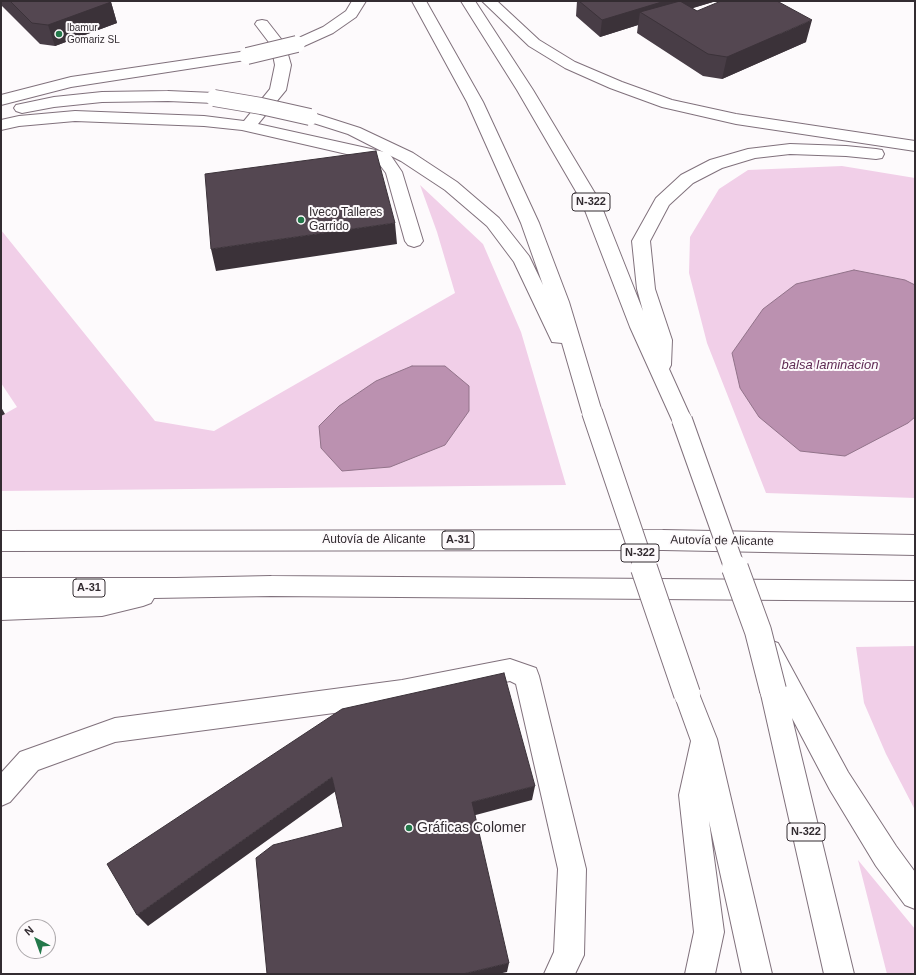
<!DOCTYPE html>
<html>
<head>
<meta charset="utf-8">
<style>
  body { margin:0 }
  #map { position:relative; width:916px; height:975px; overflow:hidden; background:#fdfafc; font-family:Helvetica,sans-serif }
  canvas { display:block }
  .frame { position:absolute; inset:0; border:2px solid #332c31; pointer-events:none }
  .north { position:absolute; left:16px; top:919px; width:40px; height:40px; box-sizing:border-box; background:#fdfafc; border:1px solid #aca8ab; border-radius:50%; rotate:319deg; font-size:11px; font-weight:700; line-height:16px; text-align:center; color:#332c31 }
  .north::after { content:''; display:block; margin:auto; width:14px; height:18px; background:#23784a; clip-path:polygon(50% 0,100% 100%,50% 72%,0 100%) }
</style>
</head>
<body>
<div id="map">
<canvas width="916" height="975"></canvas>
<div class="frame"></div>
<div class="north">N</div>
</div>
<script>
const ctx = document.querySelector('canvas').getContext('2d');
ctx.lineJoin = 'round';
function fillPath(path, color) { ctx.fillStyle = color; ctx.fill(path, 'evenodd'); }
const shape = rows => new Path2D(rows.map(r => 'M' + r).join(''));
function trace(path, color, width, dash) { ctx.strokeStyle = color; ctx.lineWidth = width; ctx.lineCap = dash ? 'butt' : 'round'; ctx.setLineDash(dash || []); ctx.stroke(path); }
function write(font, color, halo, rows, align = 'center') {
  ctx.font = font + ' Helvetica,sans-serif'; ctx.lineWidth = 4; ctx.setLineDash([]); ctx.textBaseline = 'middle'; ctx.strokeStyle = halo; ctx.fillStyle = color; for (const [text, x, y, turn = 0] of rows) {
    ctx.save(); ctx.translate(x, y); ctx.rotate((+turn || 0) * Math.PI / 180); ctx.textAlign = isNaN(turn) ? turn : align; if (halo) ctx.strokeText(text, 0, 0); ctx.fillText(text, 0, 0); ctx.restore();
  }
}
fillPath(shape([
  [842,166,915,178,915,498,766,493,707,343,689,273,690,237,719,189,748,170],
  [420,185,483,244,521,332,566,485,1,491,1,416,17,407,1,383,1,230,155,421,214,431,455,293,437,232],
  [915,646,915,810,886,754,864,703,856,647],
  [858,860,915,929,915,974,887,974]
]), '#f1cfe8');
const water = shape([
  [854,270,905,280,915,285,915,417,908,423,845,456,800,451,759,417,740,388,732,353,763,309,796,284,854,270],
  [412,366,445,366,469,386,469,411,445,445,390,467,342,471,321,448,319,426,339,406,376,381,412,366]
]);
fillPath(water, '#bb91b0');
trace(water, '#92738a', 1);
const minor = shape([
  [262,20,267,21,285,44,291,65,286,90,258,124,389,153,402,172,423,241,420,245,414,247,408,245,405,241,386,173,377,161,242,130,204,126,75,121,19,126,1,130,1,120,19,116,75,111,204,116,244,121,270,89,275,65,271,45,255,24,257,21,262,20],
  [510,659,536,668,539,676,586,869,584,955,575,974,544,974,554,952,558,869,516,684,510,681,402,704,115,742,38,770,10,802,1,806,1,773,20,752,115,718,402,680,510,659]
]);
const highway = shape([
  [352,1,366,1,356,17,333,33,302,47,297,48,292,47,290,44,292,41,323,27,346,11,352,1],
  [412,1,426,1,483,102,539,223,569,302,602,412,599,418,592,420,585,418,582,412,562,343,552,342,514,262,487,226,445,190,401,161,348,134,304,120,302,117,304,114,310,112,360,128,413,153,457,182,499,218,529,256,543,285,521,223,467,102,412,1],
  [461,1,475,1,533,90,599,200,643,311,637,289,632,241,656,198,681,175,710,160,748,149,790,144,846,146,876,149,882,150,884,154,882,158,876,159,846,156,790,154,755,158,722,168,693,183,669,205,650,241,655,289,672,340,671,365,669,369,692,420,689,426,682,428,675,426,672,420,630,327,581,200,517,90,461,1],
  [482,1,497,1,539,40,575,62,622,82,672,100,736,114,915,141,915,151,736,124,662,107,610,88,565,68,529,46,482,1],
  [247,51,252,53,255,56,252,59,71,87,1,105,1,95,71,77,247,51],
  [168,91,214,93,220,95,222,98,220,101,214,103,168,101,102,102,54,107,22,113,16,111,14,108,16,105,54,97,102,92,168,91],
  [663,530,915,535,915,555,663,550,1,551,1,531,663,530],
  [271,576,915,581,915,601,271,596,154,598,151,603,143,606,102,616,1,620,1,598,9,598,1,598,1,578,176,578,271,576],
  [769,640,778,643,848,772,896,846,915,872,915,909,905,905,876,866,830,790,792,718,854,974,824,974,760,690,764,682,771,679,757,651,760,643,769,640],
  [687,682,696,686,717,739,772,974,742,974,709,821,724,932,715,974,685,974,694,932,679,795,691,741,674,694,678,686,687,682]
]);
trace(minor, '#80717c', 2);
trace(highway, '#80717c', 2);
fillPath(minor, '#fff');
fillPath(highway, '#fff');
const highwayBridgeFar2 = shape([
  [247,56,297,44],
  [214,98,261,106,310,117]
]);
const highwayBridgeFar1 = shape([
  [592,412,645,569],
  [682,420,735,569]
]);
const highwayBridge = shape([
  [644,568,687,694],
  [735,568,758,631,773,690]
]);
trace(highwayBridgeFar2, '#80717c', 18, []);
trace(highwayBridgeFar1, '#80717c', 22, []);
trace(highwayBridge, '#80717c', 28, []);
trace(highwayBridgeFar2, '#fff', 16);
trace(highwayBridgeFar1, '#fff', 20);
trace(highwayBridge, '#fff', 26);
fillPath(shape([
  [1,1,110,1,111,2,117,23,55,46,40,44,1,5],
  [577,1,713,1,713,2,692,8,697,11,806,42,722,79,703,76,637,33,638,25,600,37,576,16]
]), '#483d46');
fillPath(shape([
  [665,1,713,1,713,2,654,20,640,12,638,25,600,37,602,20],
  [111,2,117,23,55,46,48,25],
  [812,20,806,42,722,79,727,57],
  [395,223,397,244,216,271,211,249],
  [1,407,5,414,1,416],
  [332,777,336,791,148,926,137,915],
  [535,786,532,800,472,816,472,802],
  [509,963,507,972,498,974,463,974]
]), '#3b3239');
const building = shape([
  [10,1,110,1,111,2,48,25,32,23,10,1],
  [579,1,665,1,602,20,579,1],
  [680,1,697,11,721,1,777,1,812,20,727,57,708,54,640,12,680,1],
  [376,151,395,223,211,249,205,174,376,151],
  [504,673,535,786,472,802,509,963,463,974,267,974,256,858,273,845,343,827,332,777,137,915,107,864,342,709,504,673]
]);
fillPath(building, '#544751');
trace(building, '#3b3239', 1);
for (const [x, y, r, color] of [
  [59,34,4,"#23784a"],
  [301,220,4,"#23784a"],
  [409,828,4,"#23784a"]
]) { const dot = new Path2D(); dot.arc(x, y, r, 0, 2 * Math.PI); ctx.fillStyle = color; ctx.fill(dot); trace(dot, '#fdfafc', 1.5); }
write('10px', '#332c31', '#fdfafc', [
  ["lbamur",67,28],
  ["Gomariz SL",67,40]
], 'left');
for (const [x, y, w] of [
  [591,202,38],
  [458,540,32],
  [640,553,38],
  [89,588,32],
  [806,832,38]
]) { const box = new Path2D(); box.roundRect(x - w / 2, y - 9, w, 18, 3); ctx.fillStyle = '#fdfafc'; ctx.fill(box); trace(box, '#332c31', 1); }
write('bold 11px', '#332c31', null, [
  ["N-322",591,202],
  ["A-31",458,540],
  ["N-322",640,553],
  ["A-31",89,588],
  ["N-322",806,832]
]);
write('12px', '#332c31', '#fdfafc', [
  ["Iveco Talleres",309,213],
  ["Garrido",309,227]
], 'left');
write('12px', '#332c31', '#fdfafc', [
  ["Autovía de Alicante",374,540],
  ["Autovía de Alicante",722,541,1]
]);
write('italic 13px', '#5f2a54', '#fdfafc', [
  ["balsa laminacion",830,365]
]);
write('14px', '#332c31', '#fdfafc', [
  ["Gráficas Colomer",417,828]
], 'left');
</script>
</body>
</html>
